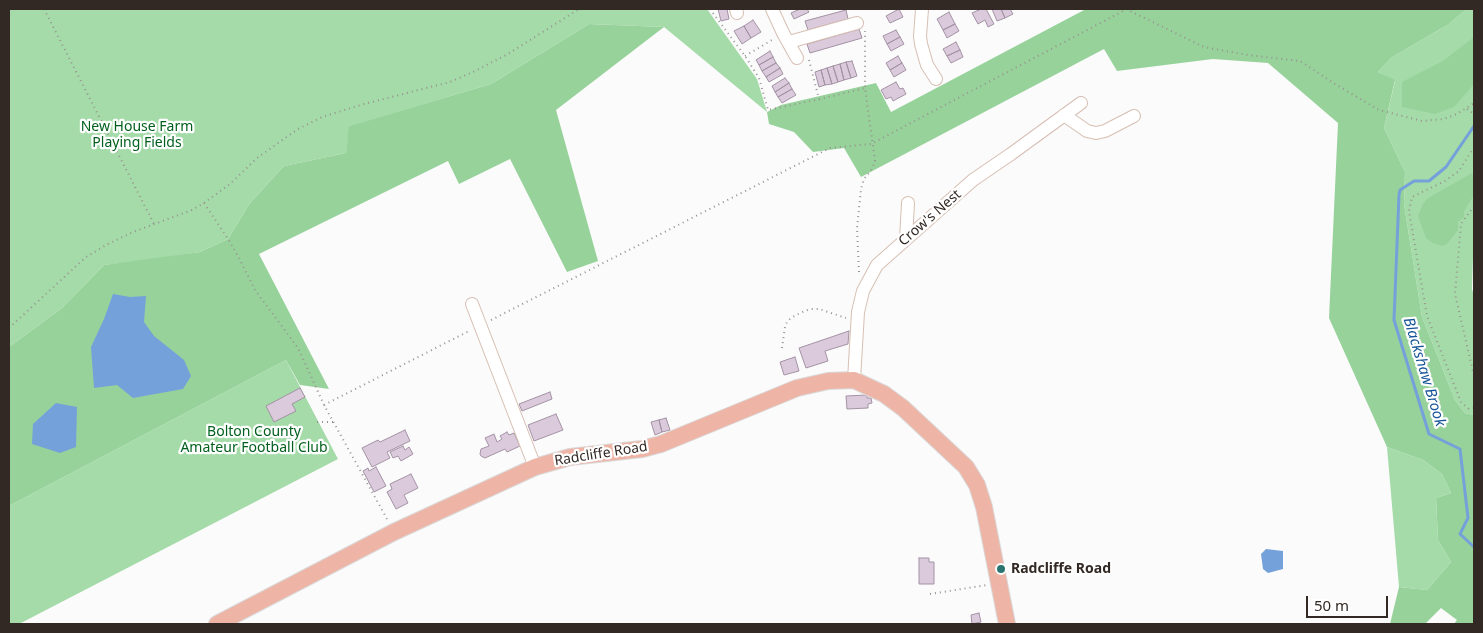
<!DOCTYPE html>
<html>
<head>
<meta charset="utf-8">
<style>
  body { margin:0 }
  #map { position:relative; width:1483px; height:633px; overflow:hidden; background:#fbfbfb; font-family:"Noto Sans",sans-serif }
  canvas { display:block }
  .frame { position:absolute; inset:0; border:10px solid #322924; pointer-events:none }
  .scale { position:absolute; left:1306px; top:596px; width:82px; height:22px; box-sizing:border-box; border:2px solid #322924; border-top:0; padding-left:6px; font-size:15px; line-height:18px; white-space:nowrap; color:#322924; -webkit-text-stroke:4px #fff; paint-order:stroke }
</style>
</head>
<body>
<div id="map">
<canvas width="1483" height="633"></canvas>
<div class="frame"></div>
<div class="scale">50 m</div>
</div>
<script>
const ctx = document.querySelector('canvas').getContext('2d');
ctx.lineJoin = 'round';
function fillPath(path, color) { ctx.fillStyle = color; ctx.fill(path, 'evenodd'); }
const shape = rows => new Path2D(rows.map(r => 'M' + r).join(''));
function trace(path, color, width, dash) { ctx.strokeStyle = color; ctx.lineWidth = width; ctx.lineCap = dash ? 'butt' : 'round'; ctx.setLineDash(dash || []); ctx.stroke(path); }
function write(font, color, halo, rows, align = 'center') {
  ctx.font = font + ' "Noto Sans",sans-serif'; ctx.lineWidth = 4.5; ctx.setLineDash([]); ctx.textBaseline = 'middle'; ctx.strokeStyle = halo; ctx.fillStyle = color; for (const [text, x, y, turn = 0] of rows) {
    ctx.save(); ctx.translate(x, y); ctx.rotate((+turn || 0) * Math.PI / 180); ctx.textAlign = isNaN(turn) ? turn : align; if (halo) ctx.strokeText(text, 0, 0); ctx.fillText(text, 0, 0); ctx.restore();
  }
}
fillPath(shape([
  [9,9,707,9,757,79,767,112,664,27,589,24,491,84,350,126,346,153,284,166,250,203,228,239,200,252,142,261,104,265,62,308,9,347],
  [1467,9,1474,9,1474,225,1472,289,1474,296,1474,415,1465,413,1455,400,1422,317,1404,204,1405,172,1384,128,1395,81,1378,72,1391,58,1449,24],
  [286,360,338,459,19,624,9,624,9,506],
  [1387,447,1423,460,1442,474,1451,493,1436,498,1438,540,1451,562,1427,590,1399,587]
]), '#a5dba9');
fillPath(shape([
  [1086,9,1467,9,1449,24,1391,58,1378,72,1395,80,1384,128,1405,172,1404,204,1422,317,1455,400,1465,413,1474,415,1474,624,1454,624,1457,620,1441,608,1425,624,1390,624,1399,587,1427,590,1451,562,1438,540,1436,498,1451,493,1442,474,1423,460,1387,447,1329,318,1338,123,1268,63,1213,59,1117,71,1104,49,861,177,844,148,813,152,794,132,769,124,767,112,781,105,876,83,891,112],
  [589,24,664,27,556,110,598,261,567,272,510,159,459,184,448,161,259,254,329,389,300,385,286,360,9,506,9,347,62,308,104,265,200,252,228,239,250,203,284,166,346,153,349,126,491,84],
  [1474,37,1474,84,1454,107,1435,114,1402,107,1402,82,1443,61],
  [1472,173,1474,178,1474,195,1464,211,1464,217,1458,222,1458,230,1447,244,1442,246,1433,243,1426,238,1418,216,1423,204,1428,198]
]), '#97d29b');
fillPath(shape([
  [113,294,130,297,146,296,144,322,154,336,184,360,191,376,183,389,133,398,117,385,94,388,91,347,104,319],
  [56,403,77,407,76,447,60,453,32,444,33,424],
  [1266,549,1283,551,1283,569,1268,573,1263,569,1261,554]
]), '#74a1da');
trace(shape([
  [1474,126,1446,167,1429,181,1414,181,1400,190,1399,195,1394,320,1429,434,1460,449,1468,518,1460,534,1474,547]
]), '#74a1da', 3);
const building = shape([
  [718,9,727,9,729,19,721,21,718,9],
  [800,9,807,9,809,12,794,19,791,13,800,9],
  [899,9,903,17,890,23,886,16,899,9],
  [981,9,986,9,994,24,988,27,985,20,978,24,972,13,981,9],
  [992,9,1001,9,1005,18,997,21,992,9],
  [1001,9,1010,9,1013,14,1005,18,1001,9],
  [846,10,848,19,808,30,805,21,846,10],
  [949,12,955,24,943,30,937,19,949,12],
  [753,20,761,32,751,38,744,26,753,20],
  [955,24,959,31,947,38,943,30,955,24],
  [744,26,751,38,742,44,734,31,744,26],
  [859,29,862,38,810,53,807,44,859,29],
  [896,30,900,37,887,44,883,36,896,30],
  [900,37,904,44,891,51,887,44,900,37],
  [956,42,960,50,947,56,943,49,956,42],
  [960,50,963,57,951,63,947,56,960,50],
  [770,51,773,57,759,65,756,60,770,51],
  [898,56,902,63,890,70,886,63,898,56],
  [773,57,776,63,762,71,759,65,773,57],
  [852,61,857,76,851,78,846,62,852,61],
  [846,62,851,78,844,80,840,64,846,62],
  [776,63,780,68,766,77,762,71,776,63],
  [902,63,906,70,894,77,890,70,902,63],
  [840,64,844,80,838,82,833,66,840,64],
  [833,66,838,82,832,84,827,68,833,66],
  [780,68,783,74,769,82,766,77,780,68],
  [827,68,832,84,825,85,821,70,827,68],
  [821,70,825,85,819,87,815,72,821,70],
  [785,78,789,83,775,92,772,86,785,78],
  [896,82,900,89,903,88,906,94,893,101,891,97,886,99,881,90,896,82],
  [789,83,792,89,778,97,775,92,789,83],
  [792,89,796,95,782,103,778,97,792,89],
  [849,331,848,344,825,351,828,361,806,368,799,348,849,331],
  [795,357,799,371,784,375,780,362,795,357],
  [300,388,305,397,292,404,296,411,274,422,266,406,300,388],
  [550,392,552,399,522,411,519,404,550,392],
  [867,395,867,398,871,398,872,403,868,404,868,408,847,409,846,396,867,395],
  [556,414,563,430,534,441,528,425,556,414],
  [666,418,670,430,662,432,659,420,666,418],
  [659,420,662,432,655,435,651,422,659,420],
  [405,430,410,441,387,452,390,458,372,467,362,448,378,440,380,442,405,430],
  [507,432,509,435,514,433,520,446,507,452,505,449,485,458,481,456,480,454,481,449,489,446,485,438,494,434,497,442,502,439,500,436,507,432],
  [403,446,405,450,409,447,413,454,401,461,398,456,393,458,390,452,403,446],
  [376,467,386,486,374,492,363,471,368,468,369,471,376,467],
  [411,474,418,488,404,495,408,503,396,509,387,492,392,489,390,484,411,474],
  [919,558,929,558,929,562,934,562,934,584,919,584,919,558],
  [979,613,981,622,972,624,971,615,979,613]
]);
fillPath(building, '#dbc9dc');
trace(building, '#a392a4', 1);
const minor = shape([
  [736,9,737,13],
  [772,9,783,33,797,58],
  [922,9,920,36,921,44,927,65,936,79],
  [789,42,857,23],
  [1064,115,1087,131,1096,133,1105,131,1134,116],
  [906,239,908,203],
  [472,304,535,467],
  [854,380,858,312,863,291,877,265,973,180,1011,154,1081,103]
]);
const major = shape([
  [217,624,394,532,535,467,570,457,642,449,661,444,797,388,828,381,854,380,884,394,903,408,966,467,977,485,984,507,1007,624]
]);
trace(minor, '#d7bfb3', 14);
trace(major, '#dad8d8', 18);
trace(shape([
  [44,9,154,224],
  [710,9,745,56,759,78,768,110,820,99,865,88],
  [1126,9,1204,47,1248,55,1300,61,1335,84,1379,110,1422,121,1444,119,1457,114,1474,103],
  [745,56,772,40],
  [809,60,819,99],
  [1467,109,1474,114],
  [1474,147,1459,171,1445,181,1412,197,1409,211,1427,316,1461,402,1469,409,1474,408],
  [204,203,230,184,257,158,298,129,322,117,364,104,450,82,473,72,508,54,579,9],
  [1474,206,1461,224,1455,294,1474,376],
  [859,272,857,228,861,189,864,179,872,169,875,161,865,88,865,31],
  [491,320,830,148,871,144,1127,9],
  [9,328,86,257,108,244,133,232,192,210,204,203,228,239,239,258,255,290,298,348,324,405,387,519],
  [782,348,785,327,787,322,791,318,800,313,810,309,819,309,846,318],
  [324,405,471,330],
  [317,422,333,422],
  [930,594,987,585]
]), '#96928f', 2, [1, 4]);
trace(minor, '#fff', 12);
trace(major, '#eeb5a6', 16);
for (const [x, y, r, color] of [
  [1001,569,5,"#2b7470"]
]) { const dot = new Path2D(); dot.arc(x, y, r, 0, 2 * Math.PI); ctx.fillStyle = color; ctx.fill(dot); trace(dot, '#fff', 2); }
write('14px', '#005f1c', '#fff', [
  ["New House Farm",137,127],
  ["Playing Fields",137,143],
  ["Bolton County",254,432],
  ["Amateur Football Club",254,448]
]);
write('14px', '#322924', '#fff', [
  ["Crow's Nest",930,218,-41],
  ["Radcliffe Road",601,454,-9]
]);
write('bold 14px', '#322924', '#fff', [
  ["Radcliffe Road",1011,569]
], 'left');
write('italic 15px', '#175499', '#fff', [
  ["Blackshaw Brook",1424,372,73]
]);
</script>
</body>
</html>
